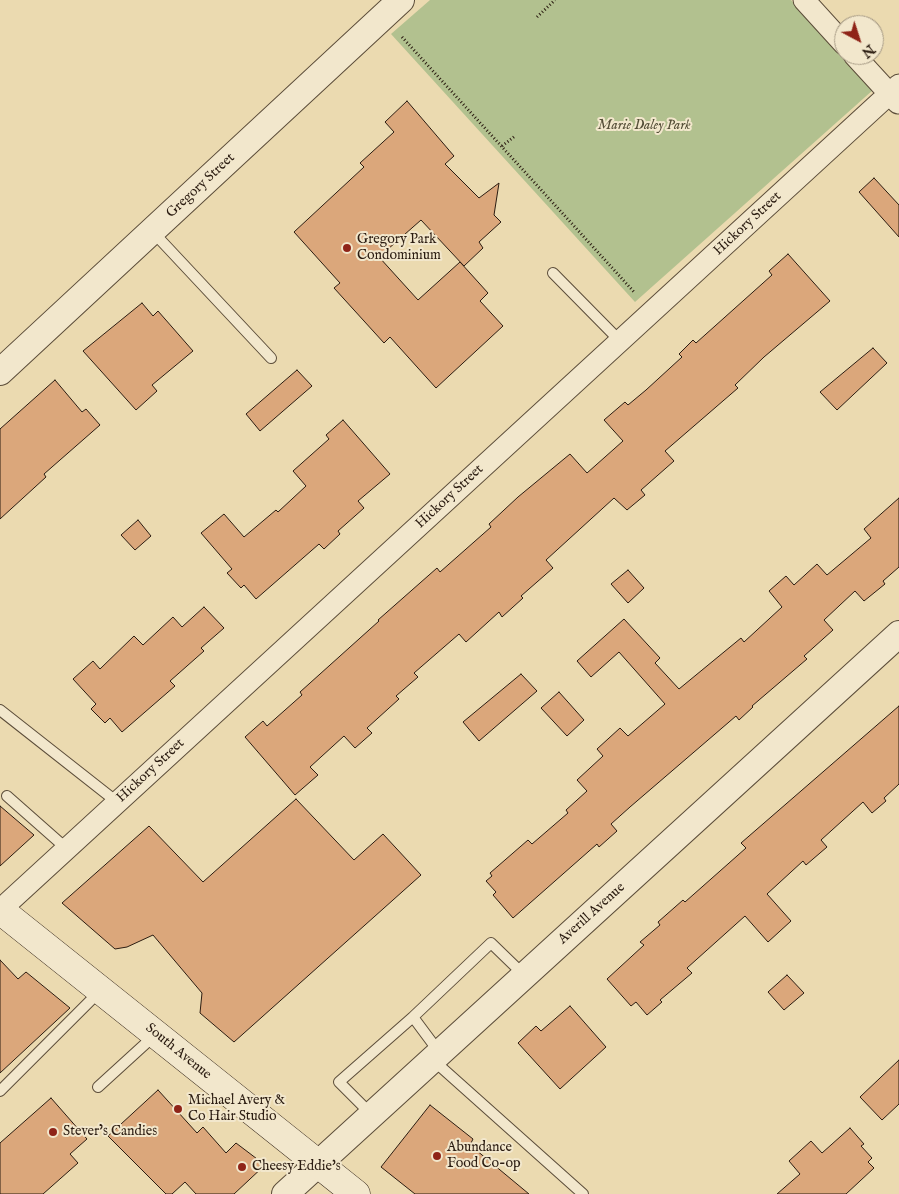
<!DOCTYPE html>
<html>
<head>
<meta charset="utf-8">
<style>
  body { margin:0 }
  #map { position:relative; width:899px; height:1194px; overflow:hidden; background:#ebdab0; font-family:"IM FELL English",serif }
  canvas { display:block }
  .north { position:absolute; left:834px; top:15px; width:50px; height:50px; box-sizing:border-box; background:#f2e7cc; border:1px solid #a29681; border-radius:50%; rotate:140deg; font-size:14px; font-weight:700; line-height:20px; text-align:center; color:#2b1c11 }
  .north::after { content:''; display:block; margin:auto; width:18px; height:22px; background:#8f2418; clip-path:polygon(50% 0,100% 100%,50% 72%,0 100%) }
</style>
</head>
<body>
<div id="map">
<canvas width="899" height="1194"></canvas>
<div class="north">N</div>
</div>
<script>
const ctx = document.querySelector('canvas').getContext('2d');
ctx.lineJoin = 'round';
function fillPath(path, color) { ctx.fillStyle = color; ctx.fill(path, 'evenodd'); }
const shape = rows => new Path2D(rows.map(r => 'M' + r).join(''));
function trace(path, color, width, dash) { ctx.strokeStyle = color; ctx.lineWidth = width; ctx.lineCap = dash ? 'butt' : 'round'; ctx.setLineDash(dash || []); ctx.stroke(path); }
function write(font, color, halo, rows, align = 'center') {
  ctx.font = font + ' "IM FELL English",serif'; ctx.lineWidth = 4; ctx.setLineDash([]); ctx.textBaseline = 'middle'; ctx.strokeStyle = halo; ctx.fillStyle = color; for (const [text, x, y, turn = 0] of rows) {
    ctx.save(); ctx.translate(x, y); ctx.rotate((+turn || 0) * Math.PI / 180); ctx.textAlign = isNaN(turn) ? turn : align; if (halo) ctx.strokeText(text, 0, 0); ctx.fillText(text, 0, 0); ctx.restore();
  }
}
fillPath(shape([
  [430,0,791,0,873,90,635,302,391,34]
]), '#b2c18f');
const building = shape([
  [407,101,454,156,445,164,479,198,499,183,494,215,501,222,479,242,483,248,464,266,421,220,379,257,418,300,460,262,488,293,480,301,503,326,436,388,390,337,384,343,334,288,340,283,294,232,364,167,360,163,394,132,385,122,407,101],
  [874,178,899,205,899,237,859,192,874,178],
  [788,254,830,301,764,357,735,385,738,388,665,451,674,461,641,490,645,495,627,510,614,498,546,560,553,568,521,596,523,598,502,617,499,612,466,642,459,634,414,673,418,677,396,696,399,699,367,728,372,733,355,748,344,736,310,767,318,775,295,795,245,737,263,721,267,726,302,695,300,692,379,621,378,620,437,568,440,572,491,527,489,524,518,497,570,454,587,473,623,441,604,420,625,402,628,405,646,390,682,357,679,354,693,340,696,343,772,275,769,271,788,254],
  [142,303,153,316,158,311,193,351,152,385,157,391,136,410,83,351,142,303],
  [873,348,887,363,837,410,820,392,873,348],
  [297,370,312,386,260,431,246,414,297,370],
  [55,380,82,412,86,409,100,425,44,474,46,477,0,519,0,429,55,380],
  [343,420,390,474,358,501,364,508,338,531,340,534,324,549,319,544,256,599,244,585,241,588,227,573,232,569,201,533,224,514,244,537,276,510,278,512,306,486,293,471,329,439,326,435,343,420],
  [899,498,899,567,883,581,885,584,864,601,855,591,824,620,833,630,804,656,807,659,752,706,753,707,739,720,736,716,630,807,611,824,617,831,599,847,597,844,513,918,493,895,496,892,486,881,492,876,490,873,528,840,532,844,568,813,566,810,587,791,577,780,603,756,597,749,620,728,628,736,665,704,619,652,591,677,577,661,624,619,660,658,655,663,679,689,741,638,744,642,782,607,769,591,786,576,794,585,817,564,827,575,871,538,864,529,899,498],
  [138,520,151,536,135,550,121,535,138,520],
  [628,570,644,588,628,603,611,584,628,570],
  [204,607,224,628,201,648,204,651,170,681,175,686,122,732,110,718,105,723,91,709,96,704,73,679,93,661,100,669,134,636,143,645,173,617,182,627,204,607],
  [521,674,537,691,479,741,463,722,521,674],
  [559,692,584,720,567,736,541,708,559,692],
  [899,706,899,784,884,798,886,801,872,813,863,802,821,840,827,847,806,865,803,861,767,894,791,921,768,942,745,916,687,968,692,973,660,1000,662,1002,647,1015,636,1002,631,1006,607,979,644,945,640,942,660,925,658,922,683,900,685,902,746,848,741,843,899,706],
  [296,799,354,860,383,834,421,875,234,1042,200,1013,202,993,153,935,127,947,115,949,62,903,149,826,203,882,296,799],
  [0,806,34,835,0,866,0,806],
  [0,960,18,979,26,972,70,1008,0,1073,0,960],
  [787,975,804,993,784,1010,768,992,787,975],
  [570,1006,606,1047,560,1089,518,1043,536,1026,541,1031,570,1006],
  [899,1060,899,1104,882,1120,860,1097,899,1060],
  [158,1090,197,1133,203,1127,226,1153,236,1143,265,1165,234,1194,196,1194,185,1182,172,1194,166,1194,108,1136,158,1090],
  [51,1098,87,1139,70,1154,78,1163,43,1194,0,1194,0,1143,51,1098],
  [430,1105,473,1139,470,1145,529,1194,415,1194,381,1167,430,1105],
  [850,1128,864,1144,861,1146,872,1158,868,1162,874,1168,846,1194,777,1194,800,1174,789,1161,811,1141,822,1153,850,1128]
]);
fillPath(building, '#dba77b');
trace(building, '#2b1c11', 1);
const service = shape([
  [153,232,271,358],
  [553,273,620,341],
  [0,710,117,802],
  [7,796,67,849],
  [413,1017,491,943,524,975],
  [433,1060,583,1194],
  [98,1087,155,1035],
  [0,1091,100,991],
  [371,1114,339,1082,413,1017,439,1052]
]);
const minor = shape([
  [804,0,844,44],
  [854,55,898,103],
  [0,910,899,85]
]);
const tertiary = shape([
  [0,372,401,0],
  [285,1194,899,634]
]);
const secondary = shape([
  [0,910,356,1194]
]);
trace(service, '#5b4c39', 12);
trace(minor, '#5b4c39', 23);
trace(tertiary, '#5b4c39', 28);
trace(secondary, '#2b1c11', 29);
trace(shape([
  [537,17,555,0],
  [402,37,635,293],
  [502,146,515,136]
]), '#2b1c11', 3, [1, 2.5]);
trace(service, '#f2e7cc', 10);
trace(minor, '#f2e7cc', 21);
trace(tertiary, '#f2e7cc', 26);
trace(secondary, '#f2e7cc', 28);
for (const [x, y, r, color] of [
  [347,248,5,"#8f2418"],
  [178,1109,5,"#8f2418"],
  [53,1132,5,"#8f2418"],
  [437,1156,5,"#8f2418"],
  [242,1167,5,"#8f2418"]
]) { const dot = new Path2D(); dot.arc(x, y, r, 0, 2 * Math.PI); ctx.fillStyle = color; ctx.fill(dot); trace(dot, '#f2e7cc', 2); }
write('italic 14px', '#544e37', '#f2e7cc', [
  ["Marie Daley Park",644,126]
]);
write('14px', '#2b1c11', '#f2e7cc', [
  ["Gregory Street",201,186,-43],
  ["Hickory Street",748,224,-43],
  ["Hickory Street",450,497,-43],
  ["Hickory Street",151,771,-43],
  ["Averill Avenue",592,914,-42],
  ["South Avenue",178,1052,39]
]);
write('14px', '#2b1c11', '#f2e7cc', [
  ["Gregory Park",357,240],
  ["Condominium",357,256],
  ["Michael Avery &",188,1101],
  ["Co Hair Studio",188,1117],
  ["Stever’s Candies",63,1132],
  ["Abundance",447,1148],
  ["Food Co-op",447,1164],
  ["Cheesy Eddie's",252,1167]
], 'left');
</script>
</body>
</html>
